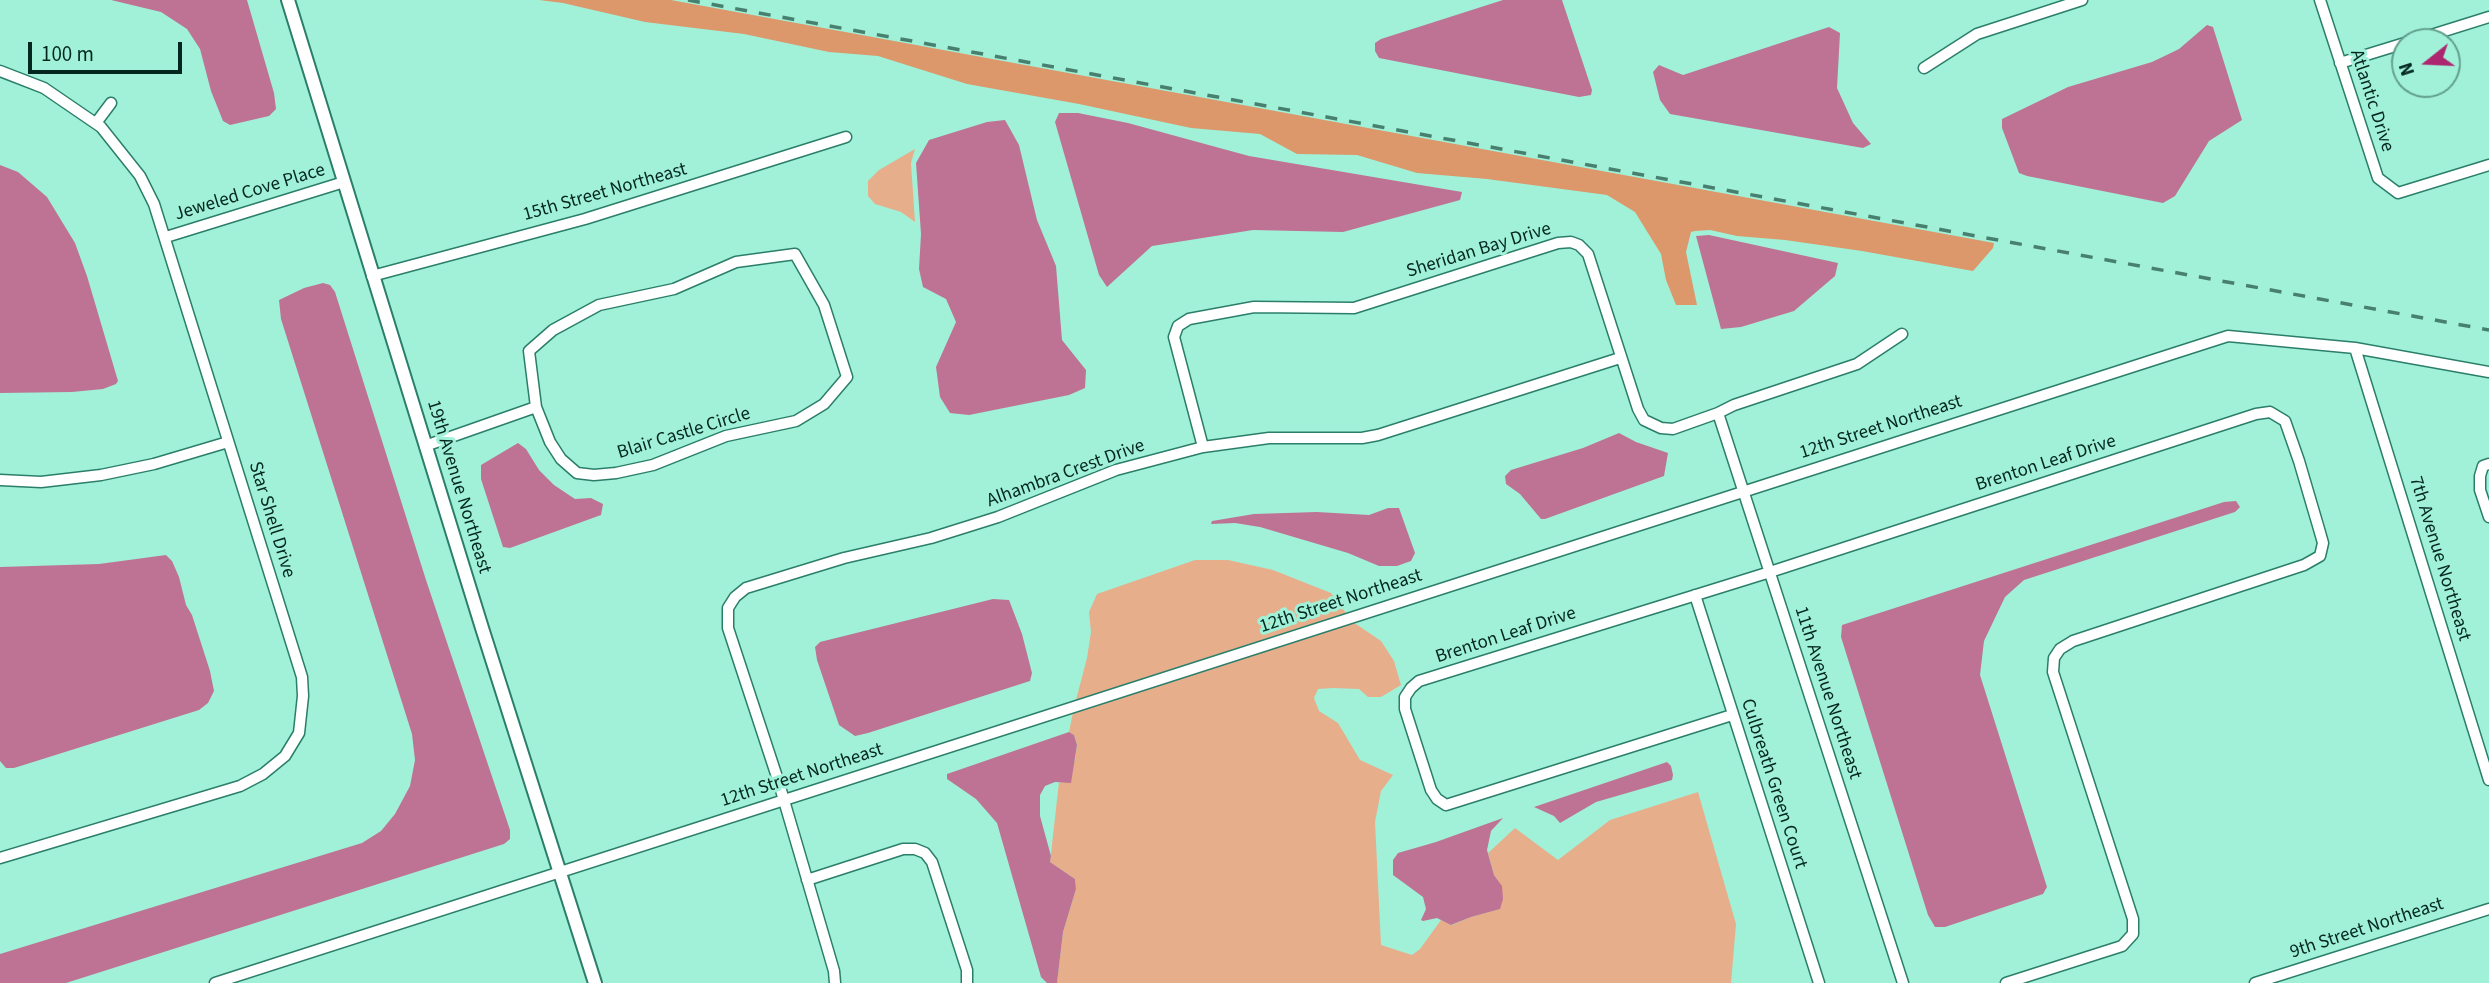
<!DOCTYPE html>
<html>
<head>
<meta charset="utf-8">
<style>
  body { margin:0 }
  #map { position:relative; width:2489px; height:983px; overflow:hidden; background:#a1f1d8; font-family:"Source Sans 3",sans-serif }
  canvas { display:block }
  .north { position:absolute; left:2391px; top:28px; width:70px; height:70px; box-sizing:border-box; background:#a1f1d8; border:2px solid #62a08e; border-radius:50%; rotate:252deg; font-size:19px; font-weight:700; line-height:28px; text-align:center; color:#03271e }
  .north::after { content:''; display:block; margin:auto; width:24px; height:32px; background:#ac276f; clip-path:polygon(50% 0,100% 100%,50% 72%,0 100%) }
  .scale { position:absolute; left:28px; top:42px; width:154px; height:32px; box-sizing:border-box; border:4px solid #03271e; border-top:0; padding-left:9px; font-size:21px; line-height:24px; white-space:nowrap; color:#03271e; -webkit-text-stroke:5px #a1f1d8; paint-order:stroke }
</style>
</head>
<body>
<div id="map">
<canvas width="2489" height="983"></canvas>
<div class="north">N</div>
<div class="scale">100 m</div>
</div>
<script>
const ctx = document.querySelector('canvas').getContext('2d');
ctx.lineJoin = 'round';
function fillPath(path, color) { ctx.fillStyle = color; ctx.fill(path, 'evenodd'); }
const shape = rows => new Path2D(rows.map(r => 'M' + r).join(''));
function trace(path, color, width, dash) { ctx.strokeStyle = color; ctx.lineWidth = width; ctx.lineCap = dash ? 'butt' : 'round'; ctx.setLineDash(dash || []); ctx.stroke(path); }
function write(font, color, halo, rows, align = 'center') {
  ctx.font = font + ' "Source Sans 3",sans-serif'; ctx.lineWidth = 6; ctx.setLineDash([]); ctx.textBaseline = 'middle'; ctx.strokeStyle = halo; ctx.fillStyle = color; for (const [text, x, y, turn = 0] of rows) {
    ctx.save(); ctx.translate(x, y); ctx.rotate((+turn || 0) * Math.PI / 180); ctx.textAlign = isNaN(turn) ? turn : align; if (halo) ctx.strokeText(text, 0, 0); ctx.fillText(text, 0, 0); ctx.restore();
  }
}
fillPath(shape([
  [915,149,911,163,915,222,901,212,875,204,868,196,868,181,879,170],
  [1195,560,1228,560,1273,570,1331,593,1346,613,1076,700,1087,658,1091,632,1089,612,1097,594],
  [1353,622,1381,641,1394,661,1401,685,1381,697,1368,697,1359,689,1333,688,1318,689,1314,698,1319,711,1338,723,1360,760,1393,775,1381,791,1375,822,1381,945,1412,955,1420,949,1441,920,1452,925,1471,917,1499,909,1498,880,1494,875,1488,853,1515,828,1558,860,1610,820,1698,792,1736,924,1731,983,1057,983,1063,932,1076,889,1075,879,1050,862,1059,782,1061,783,1075,760,1077,745,1074,735,1069,732,1073,712]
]), '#e7ae8c');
fillPath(shape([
  [539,0,671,0,1994,243,1993,248,1973,271,1862,251,1785,240,1737,236,1710,230,1695,231,1691,232,1686,252,1697,305,1676,305,1666,280,1661,254,1635,212,1607,195,1487,179,1417,173,1357,155,1297,154,1260,134,1191,128,1079,104,967,84,878,56,829,52,744,34,645,22,563,3]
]), '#dc976b');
fillPath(shape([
  [111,0,247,0,274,93,276,109,269,116,230,125,223,121,211,91,200,49,187,29,161,12],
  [1503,0,1562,0,1592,90,1591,95,1579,97,1379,58,1375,51,1375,43,1381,39],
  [2207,25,2213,27,2242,120,2209,141,2175,196,2163,203,2027,176,2019,173,2002,128,2002,119,2068,87,2152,62,2179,49],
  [1829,27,1840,33,1837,88,1853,123,1871,144,1863,148,1670,114,1660,100,1653,72,1659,65,1683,75],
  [1059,113,1078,113,1128,123,1249,156,1462,192,1460,200,1343,232,1253,230,1152,246,1107,287,1099,275,1055,122],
  [1005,120,1019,145,1037,220,1056,266,1062,340,1086,370,1085,388,1069,395,969,415,950,413,940,397,936,367,956,322,946,299,923,287,919,269,921,234,916,163,929,140,987,122],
  [0,165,18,172,47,197,75,243,87,276,118,381,116,384,103,389,72,392,0,393],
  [1709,235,1838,263,1835,276,1794,311,1741,327,1721,329,1696,236],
  [323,283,330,285,335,292,426,580,510,830,510,839,504,844,66,983,0,983,0,954,362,843,381,831,395,814,410,786,415,760,412,734,281,319,279,300,304,288],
  [1619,433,1636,442,1668,453,1664,476,1545,519,1541,519,1520,494,1506,484,1505,476,1511,470,1583,448],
  [518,443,526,449,539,470,554,485,575,499,591,498,603,504,601,515,510,548,503,547,481,479,481,465],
  [2236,501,2240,507,2235,512,2024,580,2005,597,1984,641,1980,675,2047,887,2043,894,1945,927,1935,927,1928,915,1841,637,1842,625,2224,502],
  [1388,508,1399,508,1415,553,1411,561,1397,566,1379,566,1348,553,1260,527,1235,523,1211,524,1212,521,1254,514,1317,512,1369,515],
  [166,555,172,561,179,577,186,605,192,615,210,671,214,691,208,703,199,710,14,768,6,768,0,761,0,567,99,564],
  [993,599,1009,600,1022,634,1032,673,1030,681,868,733,855,736,839,725,817,660,815,647,820,642],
  [1069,732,1074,735,1077,745,1071,783,1055,782,1045,786,1040,795,1040,816,1051,856,1050,862,1075,879,1076,889,1063,932,1057,983,1047,983,1041,977,997,823,976,799,947,779,947,774],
  [1667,762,1671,766,1673,775,1672,780,1596,802,1560,823,1554,816,1534,807],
  [1503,818,1491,831,1487,850,1494,875,1502,886,1503,899,1500,909,1471,917,1451,925,1437,918,1423,921,1421,920,1426,909,1423,897,1393,875,1393,860,1398,853,1436,842]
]), '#be7394');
const minor = shape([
  [2320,0,2378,178,2398,193,2489,165],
  [2409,42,2489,17],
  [2340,63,2405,43],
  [1924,68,1977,34,2082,0],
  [0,71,44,88,101,127,140,176,154,204,302,677,303,696,299,733,285,756,263,774,240,786,0,858],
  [96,123,111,103],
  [166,237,344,182],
  [795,254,824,305,847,377,824,404,796,421,726,436,653,465,616,473,594,475,577,473,561,459,550,442,536,407,529,351,553,330,599,305,674,289,736,262,795,254],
  [372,276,585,219,846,137],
  [2355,348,2489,780],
  [1718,413,1903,983],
  [425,446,536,407],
  [1203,447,1174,337,1178,326,1189,319,1254,307,1354,308,1558,243,1571,242,1579,245,1588,254,1638,409,1644,420,1661,428,1673,429,1718,413,1734,405,1857,364,1902,334],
  [2489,464,2483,466,2480,476,2480,490,2489,517],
  [0,480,41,482,101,475,154,464,228,442],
  [1695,595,1819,983],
  [1732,715,1446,805,1437,799,1431,790,1405,709,1405,697,1411,688,1419,681,1770,572,2256,414,2270,412,2285,421,2299,461,2319,529,2323,543,2320,556,2304,565,2073,641,2060,649,2054,658,2053,672,2133,919,2133,934,2122,946,2006,983],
  [807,880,903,849,915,849,925,853,932,862,967,970,967,983],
  [215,983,2228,336,2355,348,2489,372],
  [835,983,834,971,778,780,728,628,728,608,735,597,746,588,844,558,931,538,998,517,1116,470,1203,447,1269,438,1362,438,1378,435,1620,358],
  [2255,983,2489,909]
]);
const tertiary = shape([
  [288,0,482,628,595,983]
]);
trace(minor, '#2b7e69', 13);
trace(tertiary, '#2b7e69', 16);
trace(minor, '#fff', 10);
trace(tertiary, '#fff', 12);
trace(shape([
  [688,0,2489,330]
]), '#488070', 3.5, [12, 12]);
write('19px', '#03271e', '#a1f1d8', [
  ["Atlantic Drive",2371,101,72],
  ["Jeweled Cove Place",250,193,-17],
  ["15th Street Northeast",605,193,-16],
  ["Sheridan Bay Drive",1479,251,-17],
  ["12th Street Northeast",1881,428,-18],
  ["Blair Castle Circle",684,434,-17],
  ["Brenton Leaf Drive",2046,464,-18],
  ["Alhambra Crest Drive",1066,474,-20],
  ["19th Avenue Northeast",458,487,73],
  ["Star Shell Drive",271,520,73],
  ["7th Avenue Northeast",2439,559,73],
  ["12th Street Northeast",1341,602,-18],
  ["Brenton Leaf Drive",1506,636,-18],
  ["11th Avenue Northeast",1827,693,72],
  ["12th Street Northeast",802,776,-18],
  ["Culbreath Green Court",1773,784,72],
  ["9th Street Northeast",2367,929,-18]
]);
</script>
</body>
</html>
